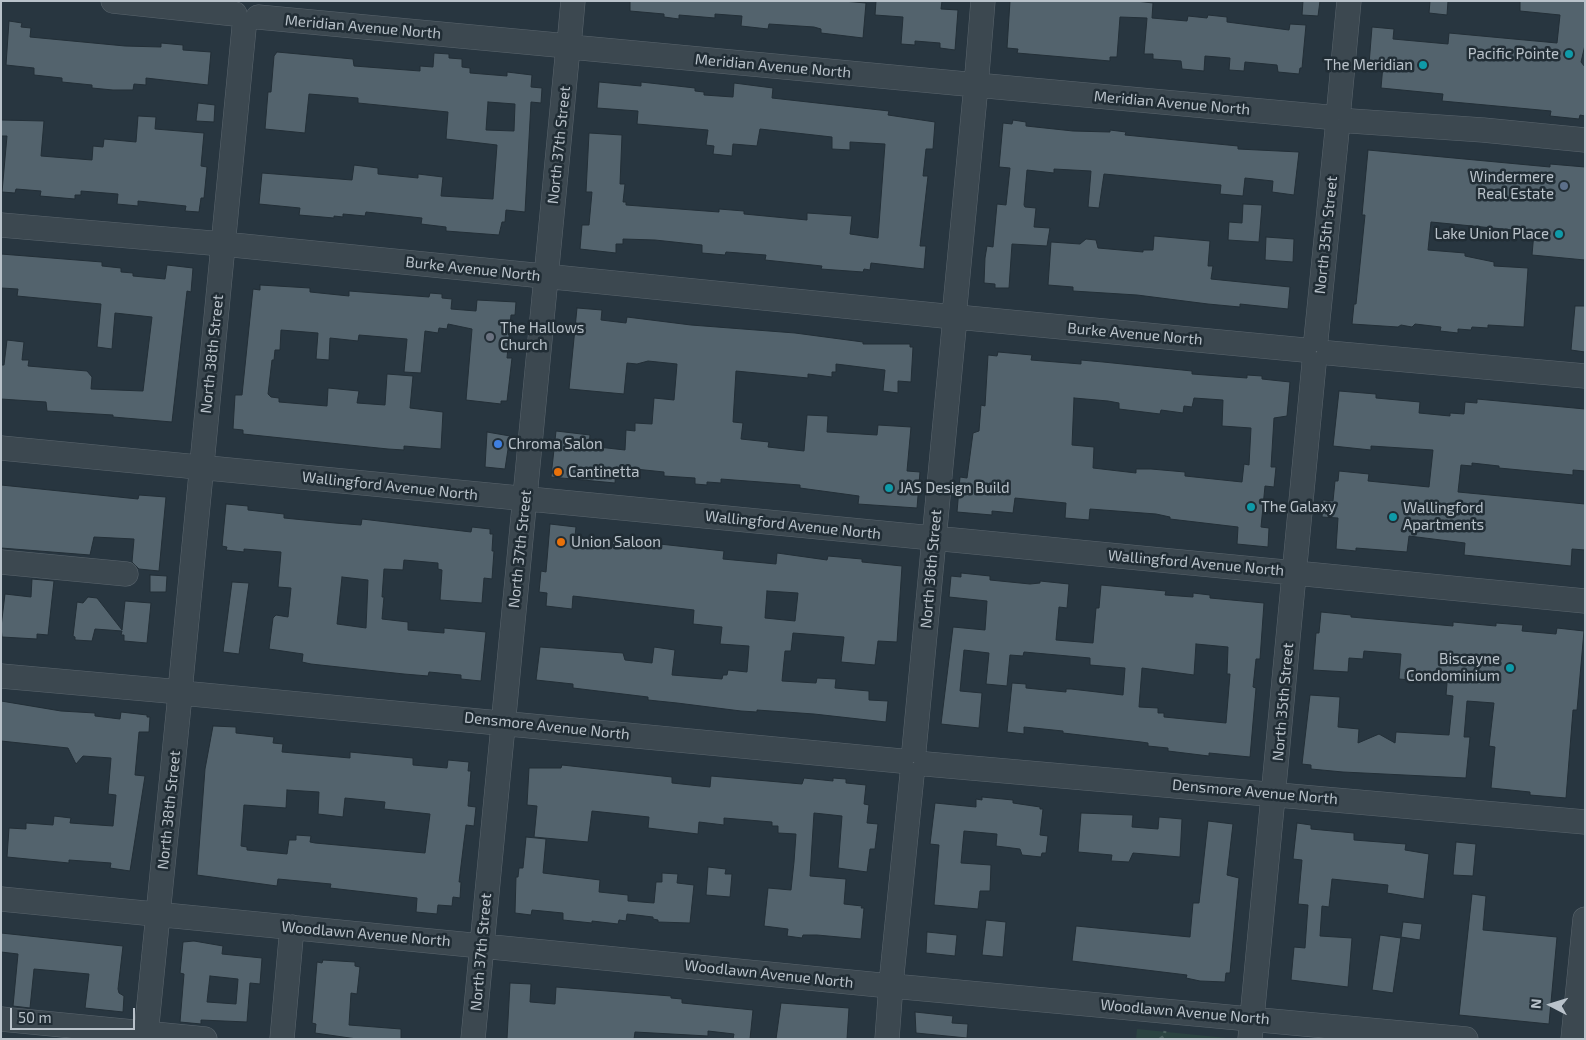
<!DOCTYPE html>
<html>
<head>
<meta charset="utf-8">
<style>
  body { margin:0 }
  #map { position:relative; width:1586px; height:1040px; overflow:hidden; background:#283640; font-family:"Exo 2",sans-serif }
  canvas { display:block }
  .frame { position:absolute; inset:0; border:2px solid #b9c2ca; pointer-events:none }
  .north { position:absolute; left:1526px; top:980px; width:50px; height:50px; -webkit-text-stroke:4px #212d35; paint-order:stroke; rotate:275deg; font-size:14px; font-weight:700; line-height:20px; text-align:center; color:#b9c2ca }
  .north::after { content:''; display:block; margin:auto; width:18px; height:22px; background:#b9c2ca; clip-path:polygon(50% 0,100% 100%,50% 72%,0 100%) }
  .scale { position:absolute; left:10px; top:1008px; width:125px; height:22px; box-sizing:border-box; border:2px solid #b9c2ca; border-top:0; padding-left:6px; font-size:15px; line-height:18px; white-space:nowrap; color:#b9c2ca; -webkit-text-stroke:4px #212d35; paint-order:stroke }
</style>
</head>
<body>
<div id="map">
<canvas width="1586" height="1040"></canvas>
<div class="frame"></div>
<div class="north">N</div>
<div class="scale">50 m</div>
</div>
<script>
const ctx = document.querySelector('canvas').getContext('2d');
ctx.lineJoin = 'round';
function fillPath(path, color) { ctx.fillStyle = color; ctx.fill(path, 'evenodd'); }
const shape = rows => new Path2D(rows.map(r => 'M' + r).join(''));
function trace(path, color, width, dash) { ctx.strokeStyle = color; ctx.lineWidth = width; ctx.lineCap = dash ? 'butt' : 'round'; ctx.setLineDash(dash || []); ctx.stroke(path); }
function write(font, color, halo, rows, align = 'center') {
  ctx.font = font + ' "Exo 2",sans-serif'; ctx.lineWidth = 5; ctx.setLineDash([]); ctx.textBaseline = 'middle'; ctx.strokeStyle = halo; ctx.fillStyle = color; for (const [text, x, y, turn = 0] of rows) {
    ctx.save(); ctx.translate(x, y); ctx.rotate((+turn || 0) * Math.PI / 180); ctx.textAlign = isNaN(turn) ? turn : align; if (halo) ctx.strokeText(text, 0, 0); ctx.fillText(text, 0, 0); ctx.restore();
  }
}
fillPath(shape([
  [1137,1029,1227,1038,1227,1039,1136,1039]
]), '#2b4341');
const building = shape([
  [630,1,843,1,866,3,863,38,821,33,821,29,814,27,769,24,768,29,741,26,742,16,715,14,715,18,679,15,679,19,664,17,664,14,630,11,630,1],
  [876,1,942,1,941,9,958,10,955,50,940,48,940,43,915,41,915,45,901,44,903,17,875,15,876,1],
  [1010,1,1136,1,1153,3,1152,18,1187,21,1188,16,1207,18,1208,15,1227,17,1227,22,1289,30,1290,24,1306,25,1302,68,1300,68,1299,74,1278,72,1277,65,1245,62,1244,71,1229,70,1230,58,1205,56,1204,71,1182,69,1181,61,1153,59,1153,54,1144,54,1147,18,1120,17,1117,57,1110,57,1110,61,1017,53,1018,49,1007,48,1010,1],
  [1303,1,1320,1,1318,16,1302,15,1303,1],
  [1430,1,1448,1,1447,15,1429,13,1430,1],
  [1520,1,1585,1,1585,45,1581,62,1585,67,1585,116,1580,115,1579,119,1550,116,1551,111,1442,101,1443,94,1381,88,1383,65,1369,64,1372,27,1394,29,1393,39,1448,44,1449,33,1557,43,1560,15,1520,11,1520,1],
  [9,21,22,23,21,27,31,28,30,37,125,46,161,47,161,43,183,45,183,50,211,52,208,85,146,78,146,85,134,84,133,90,113,90,92,88,92,85,62,82,62,78,34,75,34,68,6,65,9,21],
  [277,52,353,59,354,66,420,71,420,66,433,67,434,53,449,54,449,58,462,59,462,67,470,68,470,73,507,76,507,72,532,75,531,87,542,88,541,103,531,102,525,212,506,210,505,222,502,222,499,235,446,231,446,227,421,224,422,218,366,212,365,216,343,214,343,217,334,216,334,218,299,215,300,208,259,204,262,173,352,180,354,165,378,168,378,174,418,178,418,174,443,177,441,196,493,199,497,145,446,139,448,112,358,103,358,98,309,94,305,133,265,129,268,92,271,92,274,56,277,52],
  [488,102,515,104,514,131,486,130,488,102],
  [599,82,641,86,641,82,695,88,695,91,704,92,704,95,733,97,734,83,773,88,772,98,889,111,888,115,935,122,933,149,926,149,923,176,928,176,920,246,926,246,924,269,871,263,870,270,864,269,863,272,821,269,822,266,765,260,766,255,726,252,725,255,702,253,702,245,655,240,623,239,623,244,616,244,616,253,580,249,582,225,589,225,592,192,586,192,589,133,622,135,620,184,625,184,623,202,626,202,626,205,719,212,719,209,744,211,744,214,807,220,807,213,852,216,850,234,878,238,885,144,850,142,850,150,832,149,832,137,760,129,757,146,733,144,732,156,713,154,714,146,706,145,708,130,637,124,638,111,597,108,599,82],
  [198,103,215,105,214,122,196,121,198,103],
  [138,116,156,117,155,129,204,133,201,166,207,167,204,198,201,198,199,212,185,211,186,206,138,201,138,206,117,204,118,194,81,191,81,195,75,195,75,199,40,196,41,191,16,189,15,193,2,192,7,136,1,136,1,120,44,121,41,156,92,160,93,146,103,147,104,139,136,142,138,116],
  [1013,120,1026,122,1026,126,1073,131,1110,132,1110,130,1126,132,1125,135,1238,146,1238,149,1299,152,1294,195,1272,192,1273,181,1245,178,1243,196,1220,194,1221,185,1104,174,1099,208,1088,207,1091,171,1054,169,1054,173,1027,170,1024,205,1025,207,1036,208,1034,227,1050,228,1047,246,1012,244,1009,288,995,288,995,284,984,283,985,258,987,246,993,247,997,204,1006,205,1010,168,999,167,1003,123,1012,124,1013,120],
  [1368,150,1550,167,1550,164,1585,167,1585,260,1532,255,1534,232,1431,222,1428,250,1465,253,1465,256,1494,262,1494,266,1528,268,1524,327,1488,325,1488,328,1472,327,1471,330,1458,329,1458,333,1440,331,1441,327,1415,324,1412,327,1401,325,1398,327,1352,324,1354,304,1356,304,1365,215,1362,215,1368,150],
  [1243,204,1262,205,1259,242,1228,240,1229,222,1242,223,1243,204],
  [1154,236,1210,241,1208,266,1213,266,1211,279,1290,287,1288,309,1240,304,1240,307,1208,304,1137,295,1073,291,1073,287,1048,285,1051,242,1080,244,1086,239,1096,240,1098,248,1143,252,1143,250,1153,250,1154,236],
  [1266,237,1294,239,1293,262,1265,260,1266,237],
  [1,254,102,262,102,266,121,268,121,272,133,273,133,276,165,279,167,265,193,268,191,292,187,291,172,422,113,417,113,415,47,411,46,402,1,399,1,365,4,365,7,340,24,342,22,360,29,360,28,366,87,371,92,377,91,389,143,391,152,317,115,313,112,349,97,347,101,304,17,296,18,289,1,288,1,254],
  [260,285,310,288,310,292,349,296,349,291,429,297,430,293,442,294,442,298,452,299,451,309,476,311,477,300,516,302,515,315,511,315,507,358,512,358,507,401,501,401,501,404,466,400,472,329,448,324,447,329,439,328,438,333,425,331,421,373,404,372,407,339,359,335,358,341,330,338,329,360,316,359,318,333,281,330,280,350,275,350,274,360,272,360,268,394,271,397,279,398,279,402,327,406,328,388,359,391,357,403,385,405,387,374,413,376,410,408,443,412,441,449,404,446,404,450,388,449,243,434,243,430,233,429,235,395,242,395,253,289,260,290,260,285],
  [1575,306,1585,306,1585,352,1571,350,1575,306],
  [577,308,602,310,601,320,626,323,627,317,691,325,795,333,863,342,863,344,910,344,910,347,913,347,911,382,898,381,898,393,883,391,885,370,836,364,836,372,832,372,832,377,808,374,808,378,736,371,733,422,743,423,741,439,769,442,768,447,804,451,807,415,828,416,827,432,877,435,878,425,911,427,907,471,920,472,917,508,858,504,859,496,800,488,800,485,721,479,721,483,707,482,707,485,695,484,695,478,664,476,664,472,616,467,615,483,551,477,556,431,590,435,589,446,625,450,626,430,635,431,635,423,652,424,654,398,674,400,677,364,648,361,637,364,627,363,624,394,569,389,577,308],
  [998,352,1032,355,1031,360,1081,364,1081,360,1103,362,1192,371,1192,374,1247,378,1247,375,1262,376,1262,379,1290,382,1287,416,1274,418,1271,467,1276,467,1274,487,1265,486,1261,527,1269,528,1268,547,1237,544,1238,527,1170,519,1170,517,1156,514,1090,509,1089,520,1065,518,1066,503,1015,498,1013,513,992,511,992,515,957,512,960,477,967,478,973,433,979,431,981,405,985,406,988,355,997,356,998,352],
  [1074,398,1108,401,1119,403,1119,409,1160,414,1161,410,1183,413,1184,406,1192,407,1194,398,1223,400,1222,426,1251,428,1249,465,1244,464,1242,482,1185,476,1185,472,1151,469,1136,469,1136,473,1093,468,1094,447,1072,445,1074,398],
  [1339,391,1376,394,1376,398,1420,402,1419,413,1450,416,1450,413,1464,414,1465,402,1477,403,1477,399,1585,409,1585,471,1573,470,1573,475,1499,468,1499,466,1472,463,1472,466,1461,465,1458,492,1585,504,1585,550,1572,549,1571,566,1464,555,1465,543,1409,536,1407,552,1356,548,1356,551,1336,549,1338,518,1322,517,1323,500,1333,501,1335,481,1338,481,1339,471,1369,474,1368,481,1429,487,1433,450,1371,446,1371,450,1333,446,1339,391],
  [487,432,510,436,505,469,485,467,487,432],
  [1,485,138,499,139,495,166,497,159,571,139,569,132,562,134,539,94,537,90,555,1,548,1,485],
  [226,504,248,506,248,510,284,514,284,518,335,523,361,525,362,519,471,532,472,527,490,529,490,534,493,534,492,551,494,551,492,579,484,578,482,603,440,600,442,570,438,569,438,563,404,560,403,570,384,569,382,597,384,597,382,619,408,622,408,630,444,633,444,628,486,632,481,681,461,679,461,675,429,672,428,676,404,674,311,664,302,662,303,654,269,649,273,618,276,615,288,617,291,588,278,587,281,552,244,549,244,552,226,550,227,547,222,546,226,504],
  [342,577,368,580,366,628,337,624,342,577],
  [550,524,576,527,574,545,612,548,613,538,617,537,632,539,632,541,724,551,723,559,776,564,777,553,827,560,828,556,862,559,862,562,902,566,897,642,878,641,875,665,841,662,844,637,793,633,791,651,785,651,782,681,816,683,817,678,836,679,835,688,869,691,869,700,888,701,886,722,814,714,757,710,757,712,741,711,677,703,648,700,648,697,573,688,573,684,536,680,540,647,623,653,625,660,652,663,654,647,675,650,672,675,722,679,723,675,727,675,728,670,747,672,749,646,720,644,722,627,693,624,694,610,573,596,572,609,546,606,547,593,539,592,541,571,546,572,550,524],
  [767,591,798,593,795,621,765,618,767,591],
  [961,573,990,576,990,580,1030,584,1040,583,1040,581,1069,584,1067,608,1059,607,1056,640,1093,643,1096,608,1099,608,1101,585,1166,591,1165,595,1193,597,1193,593,1210,595,1210,598,1264,603,1260,659,1256,659,1253,687,1256,688,1250,757,1209,753,1209,756,1168,751,1168,748,1148,746,1148,743,1141,742,1063,733,1063,731,1024,727,1024,734,1007,732,1012,683,1026,684,1026,688,1066,692,1066,689,1071,689,1123,695,1125,668,1090,665,1090,658,1024,652,1023,656,1010,655,1007,686,986,684,989,653,964,650,960,691,982,693,979,728,941,724,953,627,985,630,987,601,949,597,951,576,961,577,961,573],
  [1196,644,1228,647,1227,674,1230,674,1226,723,1164,717,1164,713,1158,713,1158,708,1139,707,1142,668,1194,675,1196,644],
  [150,575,167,576,166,592,150,592,150,575],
  [32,579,54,581,48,635,37,634,37,639,2,637,1,627,5,594,31,597,32,579],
  [232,582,249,583,239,654,223,652,232,582],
  [88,597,97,598,122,630,125,601,151,603,147,643,124,641,124,635,121,635,122,631,95,629,92,641,75,640,75,637,73,636,77,602,83,603,88,597],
  [1321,612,1351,615,1351,617,1453,626,1453,622,1496,626,1496,623,1523,625,1522,631,1556,634,1557,628,1584,631,1577,710,1573,710,1566,798,1530,795,1530,792,1491,788,1495,747,1489,746,1494,703,1467,701,1464,737,1470,737,1466,778,1343,772,1311,769,1311,765,1302,764,1310,695,1340,697,1338,727,1359,729,1358,743,1379,734,1395,743,1396,732,1449,735,1453,696,1446,695,1447,683,1399,679,1401,654,1364,651,1363,659,1349,658,1348,672,1313,670,1316,633,1319,633,1321,612],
  [1,701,61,711,95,713,95,716,120,719,121,712,147,715,147,717,150,717,149,732,139,732,135,775,145,776,130,871,110,868,111,863,69,860,69,863,7,857,9,828,26,829,26,823,53,825,54,816,71,818,70,823,113,826,116,795,108,794,111,758,83,756,76,764,68,748,1,741,1,701],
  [213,726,236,727,236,733,274,737,273,743,283,744,282,752,350,758,350,752,413,758,413,765,447,768,448,760,469,762,468,771,471,771,468,806,476,807,474,826,466,825,459,882,461,882,460,898,453,897,452,906,438,905,437,914,416,912,417,898,330,888,331,884,278,879,277,886,197,875,205,769,213,726],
  [287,790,319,792,318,814,343,817,345,798,385,802,384,809,430,814,425,853,315,843,310,842,311,836,296,835,296,840,289,840,287,854,247,850,247,847,241,846,244,805,286,808,287,790],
  [562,765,672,777,672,783,710,787,711,776,802,784,804,778,833,781,833,778,846,779,846,783,866,785,864,804,869,805,867,823,878,824,875,849,870,849,867,872,838,868,842,816,814,813,810,876,846,879,844,904,862,906,861,908,864,908,861,939,817,935,803,935,802,938,787,936,788,929,764,926,768,888,791,890,794,862,796,834,778,833,778,826,772,826,772,822,724,818,724,825,699,822,698,834,648,828,649,817,592,811,588,842,534,837,537,806,527,805,529,768,561,768,562,765],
  [982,797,1013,800,1013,803,1040,807,1040,809,1043,809,1040,835,1048,836,1046,853,1042,853,1041,857,1022,855,1020,849,996,846,997,834,964,831,961,863,991,865,990,891,980,891,978,909,934,905,939,845,930,844,935,803,976,807,976,799,982,800,982,797],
  [1081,813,1133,815,1132,827,1158,829,1159,817,1182,819,1180,857,1133,853,1129,862,1111,861,1112,855,1078,852,1081,813],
  [1208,821,1233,824,1227,875,1239,878,1230,973,1226,973,1225,982,1200,981,1186,978,1187,975,1072,961,1076,926,1190,937,1193,903,1199,903,1208,821],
  [1297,823,1311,825,1311,829,1354,833,1354,840,1406,844,1405,850,1429,854,1424,899,1387,893,1388,885,1332,879,1329,907,1322,906,1320,936,1352,938,1348,987,1291,980,1294,947,1305,948,1308,905,1298,904,1302,860,1293,859,1297,823],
  [526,837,546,839,543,873,600,880,599,892,628,895,628,901,654,903,656,882,662,882,662,873,678,874,677,883,694,885,690,923,658,922,658,920,653,919,653,917,627,914,626,921,619,920,618,924,592,921,592,923,563,920,563,913,532,910,531,915,515,913,516,877,518,877,519,868,523,868,526,837],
  [1456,842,1476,844,1473,876,1453,875,1456,842],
  [708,867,726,869,725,874,732,874,730,897,706,895,708,867],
  [1472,894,1486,896,1483,930,1557,937,1549,1024,1459,1015,1472,894],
  [986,920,1006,922,1003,957,982,955,986,920],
  [1403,922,1422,924,1420,940,1401,937,1403,922],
  [927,932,957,935,955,956,926,953,927,932],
  [1,933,123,946,118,989,119,993,124,996,123,1012,85,1008,89,974,34,969,30,1008,13,1006,18,954,1,952,1,933],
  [1380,935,1401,938,1393,993,1372,990,1380,935],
  [194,941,223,946,222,954,262,958,260,984,250,983,247,1022,201,1020,201,1024,180,1022,184,974,180,973,183,942,194,941],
  [210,976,238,979,236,1004,207,1002,210,976],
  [323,960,355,962,355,966,360,967,357,994,351,993,349,1025,401,1029,401,1039,357,1039,315,1033,316,1024,312,1023,317,962,322,963,323,960],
  [510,983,531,984,530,1002,555,1004,556,987,671,996,671,998,682,999,682,1003,753,1010,750,1039,733,1039,734,1034,708,1031,708,1036,635,1032,634,1039,507,1039,510,983],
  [781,1003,849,1008,847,1039,776,1039,781,1003],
  [915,1012,953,1016,952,1023,968,1024,967,1038,916,1033,915,1012]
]);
fillPath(building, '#53636d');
trace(building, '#232f37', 1);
const minor = shape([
  [113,1,235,14],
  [258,17,557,45],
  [570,34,573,1],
  [581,48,966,84],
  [977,74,983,1],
  [987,86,1327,117],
  [1339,107,1349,1],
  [1351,121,1483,130,1585,140],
  [1,225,223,244,944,316],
  [955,306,975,96],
  [967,318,1304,350],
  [1316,339,1337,131],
  [1329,353,1585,376],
  [1,448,1585,601],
  [1,562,126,574],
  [1,676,169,691],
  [181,681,244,28],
  [192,694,901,761],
  [914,750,954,328],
  [926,764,1585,822],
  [1,899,880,985],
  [892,974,912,775],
  [903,987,1466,1039],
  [1,1019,205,1039],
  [146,1034,179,705],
  [282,1039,292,927],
  [473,1039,567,58],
  [887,1039,890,998],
  [1250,1039,1314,364],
  [1573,1039,1585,919]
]);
trace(minor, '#5a656d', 25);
trace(shape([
  [1160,1039,1164,1036,1165,1031]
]), '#4a5f5e', 3, [4, 4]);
trace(minor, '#3c4850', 24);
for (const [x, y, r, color] of [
  [1569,54,5,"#0f9aa8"],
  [1423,65,5,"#0f9aa8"],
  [1564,186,5,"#5c6f8a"],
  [1559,234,5,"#0f9aa8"],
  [490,337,5,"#6b7280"],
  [498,444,5,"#3f7fe0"],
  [558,472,5,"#e8710a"],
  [889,488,5,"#0f9aa8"],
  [1251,507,5,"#0f9aa8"],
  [1393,517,5,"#0f9aa8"],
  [561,542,5,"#e8710a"],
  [1510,668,5,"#0f9aa8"]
]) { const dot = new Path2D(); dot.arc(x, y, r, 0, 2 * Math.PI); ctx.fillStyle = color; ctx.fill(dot); trace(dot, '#212d35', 2); }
write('15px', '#b9c2ca', '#212d35', [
  ["Meridian Avenue North",363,27,5],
  ["Meridian Avenue North",773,66,5],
  ["Meridian Avenue North",1172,103,5],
  ["North 37th Street",559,145,-84],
  ["North 35th Street",1326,235,-84],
  ["Burke Avenue North",473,269,6],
  ["Burke Avenue North",1135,334,5],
  ["North 38th Street",212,354,-84],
  ["Wallingford Avenue North",390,486,6],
  ["Wallingford Avenue North",793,525,6],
  ["North 37th Street",520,549,-84],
  ["Wallingford Avenue North",1196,563,5],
  ["North 36th Street",931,569,-85],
  ["North 35th Street",1283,702,-85],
  ["Densmore Avenue North",547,726,6],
  ["Densmore Avenue North",1255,792,5],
  ["North 38th Street",169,810,-84],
  ["Woodlawn Avenue North",366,934,5],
  ["North 37th Street",481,952,-85],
  ["Woodlawn Avenue North",769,974,6],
  ["Woodlawn Avenue North",1185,1012,5]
]);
write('15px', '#b9c2ca', '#212d35', [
  ["Pacific Pointe",1559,54,"right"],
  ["The Meridian",1413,65,"right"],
  ["Windermere",1554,177,"right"],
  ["Real Estate",1554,194,"right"],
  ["Lake Union Place",1549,234,"right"],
  ["The Hallows",500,328],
  ["Church",500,345],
  ["Chroma Salon",508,444],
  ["Cantinetta",568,472],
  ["JAS Design Build",899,488],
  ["The Galaxy",1261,507],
  ["Wallingford",1403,508],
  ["Apartments",1403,525],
  ["Union Saloon",571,542],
  ["Biscayne",1500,659,"right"],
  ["Condominium",1500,676,"right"]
], 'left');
</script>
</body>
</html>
